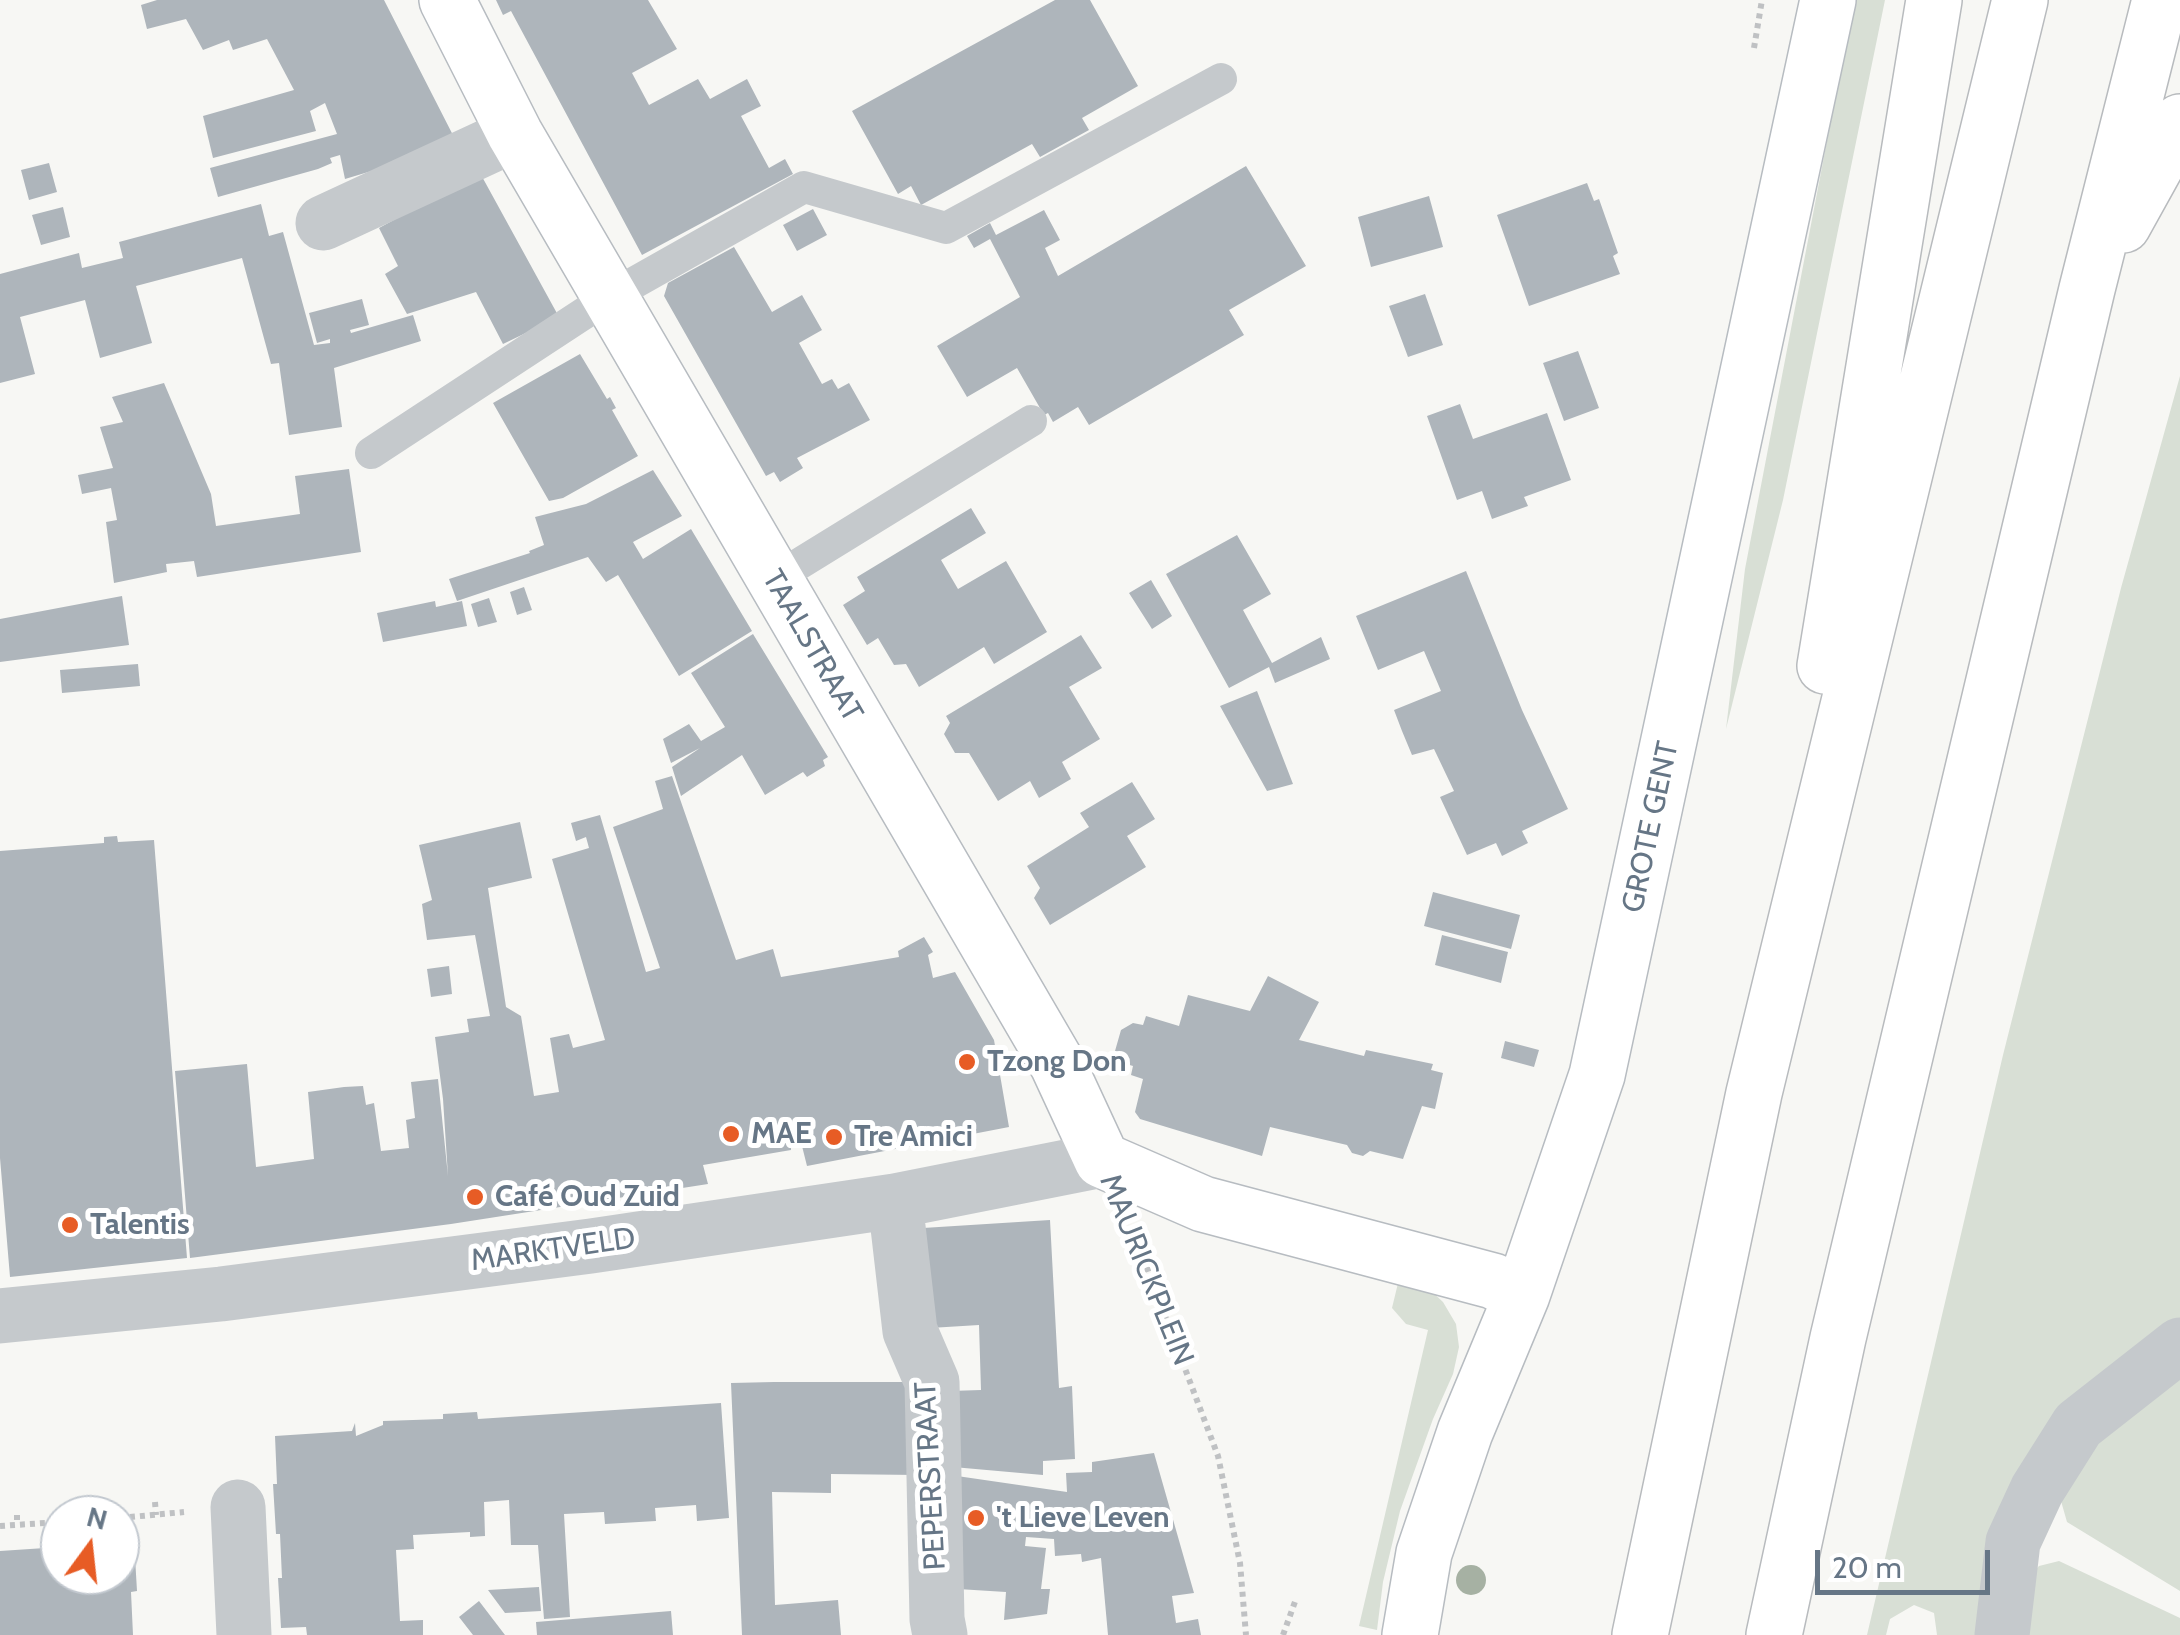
<!DOCTYPE html>
<html>
<head>
<meta charset="utf-8">
<style>
  body { margin:0 }
  #map { position:relative; width:2180px; height:1635px; overflow:hidden; background:#f7f7f4; font-family:Cabin,sans-serif }
  canvas { display:block }
  .north { position:absolute; left:40px; top:1495px; width:100px; height:100px; box-sizing:border-box; background:#fff; border:2px solid #c2c8cf; border-radius:50%; rotate:15deg; font-size:28px; font-weight:700; line-height:40px; text-align:center; color:#667686 }
  .north::after { content:''; display:block; margin:auto; width:35px; height:45px; background:#e75c25; clip-path:polygon(50% 0,100% 100%,50% 72%,0 100%) }
  .scale { position:absolute; left:1815px; top:1550px; width:175px; height:45px; box-sizing:border-box; border:5px solid #667686; border-top:0; padding-left:12px; font-size:30px; line-height:35px; white-space:nowrap; color:#667686; -webkit-text-stroke:8px #fff; paint-order:stroke }
</style>
</head>
<body>
<div id="map">
<canvas width="2180" height="1635"></canvas>
<div class="north">N</div>
<div class="scale">20 m</div>
</div>
<script>
const ctx = document.querySelector('canvas').getContext('2d');
ctx.lineJoin = 'round';
function fillPath(path, color) { ctx.fillStyle = color; ctx.fill(path, 'evenodd'); }
const shape = rows => new Path2D(rows.map(r => 'M' + r).join(''));
function trace(path, color, width, dash) { ctx.strokeStyle = color; ctx.lineWidth = width; ctx.lineCap = dash ? 'butt' : 'round'; ctx.setLineDash(dash || []); ctx.stroke(path); }
function write(font, color, halo, rows, align = 'center') {
  ctx.font = font + ' Cabin,sans-serif'; ctx.lineWidth = 10; ctx.setLineDash([]); ctx.textBaseline = 'middle'; ctx.strokeStyle = halo; ctx.fillStyle = color; for (const [text, x, y, turn = 0] of rows) {
    ctx.save(); ctx.translate(x, y); ctx.rotate((+turn || 0) * Math.PI / 180); ctx.textAlign = isNaN(turn) ? turn : align; if (halo) ctx.strokeText(text, 0, 0); ctx.fillText(text, 0, 0); ctx.restore();
  }
}
fillPath(shape([
  [1854,0,1885,0,1783,500,1726,729,1745,569],
  [2180,376,2180,1591,2067,1522,2059,1494,1992,1635,1937,1635,1934,1613,1914,1605,1890,1619,1886,1635,1867,1635,2003,1055,2121,588],
  [1399,1279,1429,1289,1443,1302,1456,1324,1459,1347,1453,1374,1433,1419,1400,1511,1383,1582,1377,1630,1359,1626,1428,1330,1406,1324,1392,1308],
  [2059,1561,2180,1618,2180,1635,2016,1635,2027,1578,2039,1566]
]), '#d8dfd5');
fillPath(shape([
  [157,0,384,0,458,145,345,179,340,155,330,158,332,163,318,169,218,197,210,168,337,134,325,103,310,111,316,131,213,158,203,116,294,90,267,39,233,50,229,40,203,50,186,19,147,29,141,5],
  [496,0,648,0,677,49,632,73,649,105,698,79,710,99,747,79,761,106,741,116,769,168,785,159,793,174,642,255,511,11,503,15],
  [1055,0,1090,0,1138,86,1082,118,1089,130,1040,157,1032,144,921,205,911,186,898,194,852,111],
  [49,163,57,192,29,200,21,170],
  [1246,166,1306,266,1229,310,1244,335,1089,425,1078,407,1053,422,1048,413,1044,415,1017,368,967,397,937,346,1020,297,990,239,974,248,967,236,990,223,996,235,1044,210,1060,240,1045,248,1058,276],
  [480,173,559,317,503,344,476,292,407,314,385,274,398,266,379,228],
  [1587,183,1594,201,1599,199,1618,253,1613,256,1620,274,1529,306,1497,215],
  [1429,196,1443,247,1371,267,1358,217],
  [261,204,269,236,283,232,314,345,330,343,330,339,317,343,309,313,362,299,369,325,350,330,351,333,413,315,421,341,334,368,342,427,289,435,279,363,271,364,242,258,136,286,152,343,100,358,85,300,20,317,35,374,0,383,0,274,79,253,82,268,123,258,119,242],
  [63,207,70,237,41,245,32,215],
  [813,209,827,235,797,251,783,225],
  [734,247,772,312,802,295,822,330,799,343,822,384,832,379,838,389,849,383,870,420,797,458,803,468,780,482,774,472,766,476,664,296,668,283],
  [1425,294,1443,345,1408,357,1389,306],
  [1578,351,1599,408,1564,421,1543,363],
  [580,354,607,399,610,397,616,408,612,410,638,456,563,498,549,501,493,403],
  [164,383,211,494,216,526,300,514,295,476,349,469,361,552,197,577,194,561,166,564,167,572,114,583,106,522,117,520,111,488,82,494,78,475,113,468,100,427,123,422,112,397],
  [1460,404,1473,439,1547,413,1571,480,1524,497,1528,506,1492,519,1482,491,1457,500,1427,416],
  [653,470,682,516,633,542,643,559,691,529,752,631,679,676,618,575,606,582,588,557,457,601,449,579,530,553,529,551,544,545,535,517,586,504],
  [971,508,986,533,941,560,958,589,1006,561,1047,632,994,664,984,647,919,687,906,664,894,665,878,638,867,645,843,605,865,591,857,577],
  [1237,535,1271,594,1243,610,1272,663,1321,637,1330,659,1275,683,1269,667,1229,688,1166,574],
  [1466,571,1522,710,1568,809,1522,831,1528,843,1502,856,1496,843,1467,855,1440,797,1454,791,1434,749,1412,755,1402,731,1394,710,1441,691,1424,651,1378,670,1356,616],
  [1151,580,1172,616,1152,629,1129,593],
  [524,587,532,610,517,615,510,592],
  [122,596,129,645,0,662,0,619],
  [489,598,497,622,478,627,471,604],
  [435,601,436,607,462,601,467,626,383,642,377,613],
  [753,634,828,757,823,760,825,766,807,777,803,772,765,795,742,755,681,796,672,767,700,748,671,763,663,739,689,724,701,741,725,727,691,673],
  [1081,635,1102,668,1069,687,1100,739,1062,762,1071,779,1039,798,1030,781,998,801,969,753,955,753,944,734,950,723,946,716],
  [138,664,140,686,62,693,60,670],
  [1257,691,1293,784,1267,791,1220,706],
  [672,776,736,960,773,949,781,977,899,957,898,951,924,937,933,952,928,955,933,978,955,972,994,1040,1009,1127,807,1166,802,1146,791,1147,791,1150,703,1165,708,1184,451,1224,190,1258,175,1071,247,1064,256,1167,314,1159,308,1092,344,1087,363,1086,366,1105,374,1103,381,1151,409,1148,406,1120,415,1118,411,1082,438,1079,448,1176,443,1099,435,1037,469,1032,467,1019,490,1016,475,935,427,940,422,904,432,900,419,845,520,822,532,878,488,888,506,1007,521,1016,534,1096,559,1092,550,1038,569,1034,573,1048,605,1040,552,859,589,848,586,837,576,841,571,823,600,815,646,972,660,968,613,827,663,809,655,781],
  [1132,782,1155,819,1127,836,1146,867,1050,925,1034,898,1040,888,1027,866,1089,827,1080,813],
  [117,836,118,842,154,840,187,1258,10,1277,0,1158,0,851,104,843,104,837],
  [1433,892,1520,915,1511,949,1424,926],
  [1442,935,1508,952,1501,983,1435,965],
  [449,966,452,994,431,997,427,969],
  [1268,976,1319,1002,1299,1040,1364,1056,1366,1050,1433,1064,1431,1070,1443,1073,1435,1109,1422,1106,1403,1159,1370,1151,1363,1156,1352,1153,1347,1145,1270,1127,1262,1156,1140,1119,1135,1112,1143,1079,1131,1075,1133,1066,1123,1063,1115,1051,1121,1030,1133,1023,1143,1025,1146,1016,1179,1026,1188,995,1250,1011],
  [1505,1041,1539,1050,1534,1067,1501,1058],
  [1050,1220,1059,1388,1072,1386,1075,1459,1043,1461,1043,1475,953,1467,950,1391,981,1390,979,1325,930,1328,923,1228],
  [774,1382,917,1382,918,1475,831,1474,831,1493,772,1492,775,1605,838,1600,841,1635,742,1635,731,1383],
  [721,1403,729,1518,697,1521,696,1505,655,1508,656,1521,605,1524,604,1512,564,1514,570,1617,544,1619,538,1545,511,1545,509,1500,484,1502,485,1536,470,1537,470,1532,413,1535,414,1549,396,1550,400,1621,423,1620,423,1635,307,1635,306,1627,281,1628,278,1578,282,1578,280,1534,276,1534,273,1484,277,1484,275,1436,352,1431,355,1423,356,1436,383,1425,383,1421,443,1419,443,1414,477,1412,478,1419],
  [1154,1453,1194,1593,1172,1596,1176,1623,1198,1619,1201,1635,1108,1635,1101,1558,1082,1562,1081,1554,1055,1556,1054,1539,1026,1537,1025,1546,1046,1548,1041,1589,1050,1589,1047,1614,1004,1620,1006,1592,958,1589,957,1476,1067,1492,1066,1473,1092,1472,1092,1462],
  [120,1538,134,1540,137,1591,131,1592,133,1635,0,1635,0,1551,60,1547,60,1575,120,1575],
  [539,1587,541,1611,505,1613,488,1590],
  [479,1601,505,1635,473,1635,459,1617],
  [671,1611,673,1635,537,1635,536,1622]
]), '#aeb5bb');
const secondary = shape([
  [447,0,515,134,1058,1065,1102,1160,1203,1204,1493,1281,1522,1295],
  [1410,1635,1424,1553,1465,1432,1522,1295,1597,1075,1828,0]
]);
const highway = shape([
  [2123,225,2180,122],
  [1825,666,1934,0],
  [1640,1635,1754,1093,2020,0],
  [1774,1635,1838,1338,2087,289,2160,0]
]);
trace(secondary, '#b7bcc1', 58);
trace(highway, '#b8bbbe', 58);
trace(shape([
  [1754,48,1762,0],
  [1136,1239,1218,1456,1240,1563,1246,1635],
  [155,1502,156,1515],
  [17,1515,17,1525],
  [120,1518,184,1512],
  [0,1526,60,1522],
  [1283,1635,1296,1599]
]), '#bfc1c3', 6, [5, 5]);
trace(shape([
  [371,453,609,297,804,187,946,228,1221,79],
  [773,580,1031,421]
]), '#c5c9cc', 32);
trace(shape([
  [323,223,515,134],
  [895,1201,910,1331,932,1382,937,1619,940,1635],
  [0,1316,221,1294,591,1246,895,1201,1102,1160],
  [238,1507,244,1635],
  [2002,1635,2013,1542,2037,1490,2078,1425,2180,1345]
]), '#c5c9cc', 55);
trace(secondary, '#fff', 55);
trace(highway, '#fff', 55);
ctx.fillStyle = '#a6b1a3';
for (const [x, y] of [
  [1471,1580]
]) { ctx.beginPath(); ctx.arc(x, y, 15, 0, 2 * Math.PI); ctx.fill(); }
for (const [x, y, r, color] of [
  [967,1062,10,"#e75c25"],
  [731,1134,10,"#e75c25"],
  [834,1137,10,"#e75c25"],
  [475,1197,10,"#e75c25"],
  [70,1225,10,"#e75c25"],
  [976,1518,10,"#e75c25"]
]) { const dot = new Path2D(); dot.arc(x, y, r, 0, 2 * Math.PI); ctx.fillStyle = color; ctx.fill(dot); trace(dot, '#fff', 4); }
write('30px', '#667686', '#fff', [
  ["TAALSTRAAT",812,646,60],
  ["GROTE GENT",1651,827,-78],
  ["MARKTVELD",553,1250,-8],
  ["MAURICKPLEIN",1146,1270,68],
  ["PEPERSTRAAT",931,1476,-93]
]);
write('bold 30px', '#667686', '#fff', [
  ["Tzong Don",987,1062],
  ["MAE",751,1134],
  ["Tre Amici",854,1137],
  ["Café Oud Zuid",495,1197],
  ["Talentis",90,1225],
  ["'t Lieve Leven",996,1518]
], 'left');
</script>
</body>
</html>
